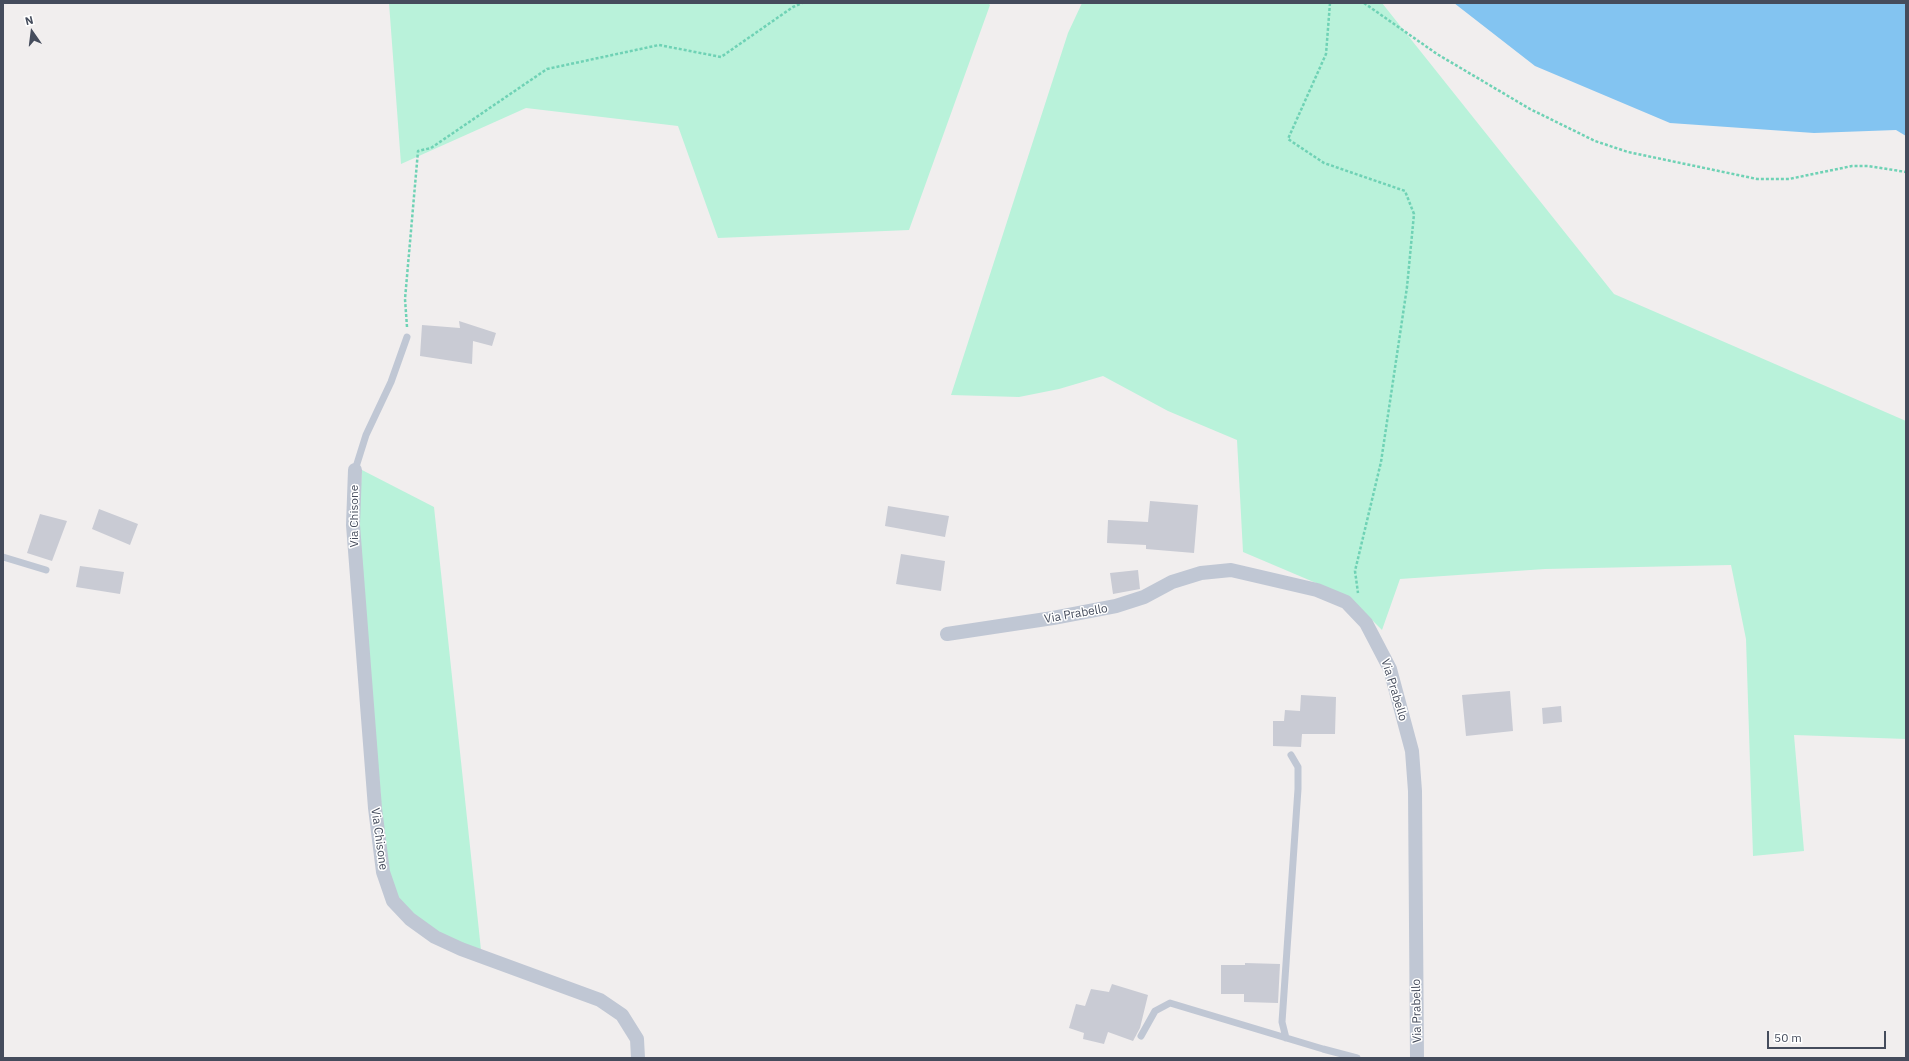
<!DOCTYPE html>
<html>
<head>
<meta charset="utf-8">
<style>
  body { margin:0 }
  #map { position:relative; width:1909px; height:1061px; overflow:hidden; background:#f1eeee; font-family:"IBM Plex Sans",sans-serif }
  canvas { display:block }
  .frame { position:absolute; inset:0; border:4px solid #454c5c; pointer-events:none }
  .north { position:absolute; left:12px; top:12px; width:40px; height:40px; -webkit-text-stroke:3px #fff; paint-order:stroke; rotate:346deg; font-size:11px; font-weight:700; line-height:16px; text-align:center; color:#454c5c }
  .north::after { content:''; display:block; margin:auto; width:14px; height:18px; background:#454c5c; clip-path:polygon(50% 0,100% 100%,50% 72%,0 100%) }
  .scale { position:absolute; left:1767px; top:1031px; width:119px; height:18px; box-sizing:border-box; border:2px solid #454c5c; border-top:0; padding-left:5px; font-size:12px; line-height:14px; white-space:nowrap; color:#454c5c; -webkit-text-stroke:3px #fff; paint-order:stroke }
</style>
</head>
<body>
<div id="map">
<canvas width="1909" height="1061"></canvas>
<div class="frame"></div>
<div class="north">N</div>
<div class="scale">50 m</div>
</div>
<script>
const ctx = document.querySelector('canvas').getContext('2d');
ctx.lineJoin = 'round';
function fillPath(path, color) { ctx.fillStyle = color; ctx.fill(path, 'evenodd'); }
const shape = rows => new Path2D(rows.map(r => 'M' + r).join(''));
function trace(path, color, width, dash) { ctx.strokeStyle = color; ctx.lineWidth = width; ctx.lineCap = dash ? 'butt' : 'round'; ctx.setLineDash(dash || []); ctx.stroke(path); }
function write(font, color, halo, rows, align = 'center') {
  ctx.font = font + ' "IBM Plex Sans",sans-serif'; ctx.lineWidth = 3; ctx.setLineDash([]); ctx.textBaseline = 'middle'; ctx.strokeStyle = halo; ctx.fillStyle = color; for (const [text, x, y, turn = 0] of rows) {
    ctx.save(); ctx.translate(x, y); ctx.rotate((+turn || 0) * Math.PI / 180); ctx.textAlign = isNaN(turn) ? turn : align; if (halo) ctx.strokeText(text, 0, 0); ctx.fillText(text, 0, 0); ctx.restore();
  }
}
fillPath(shape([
  [389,3,988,3,990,5,909,230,718,238,678,126,526,108,401,164],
  [1082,3,1382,3,1614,294,1906,421,1906,739,1794,735,1804,851,1753,856,1746,639,1731,565,1545,569,1400,579,1382,630,1349,597,1243,552,1237,440,1168,411,1103,376,1059,389,1019,397,951,395,1068,33],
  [362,470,434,507,481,950,453,941,417,921,398,899,387,873,358,526]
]), '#b9f2da');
fillPath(shape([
  [1454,3,1906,3,1906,136,1896,130,1814,133,1670,123,1535,66]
]), '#83c4f1');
fillPath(shape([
  [459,321,496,333,492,346,473,341,472,364,420,356,422,325,460,328],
  [1150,501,1198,505,1194,553,1146,549,1146,545,1107,543,1108,520,1148,522],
  [888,506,949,516,945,537,885,526],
  [99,509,138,524,130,545,92,529],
  [40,514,67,521,52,561,27,553],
  [901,554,945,561,941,591,896,584],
  [80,566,124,572,120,594,76,587],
  [1138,570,1140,589,1113,594,1110,573],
  [1510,691,1513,731,1466,736,1462,695],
  [1301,695,1336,697,1335,734,1302,734,1301,747,1273,746,1273,721,1284,721,1285,710,1300,711],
  [1561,706,1562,722,1543,724,1542,708],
  [1245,963,1280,964,1278,1003,1244,1002,1244,994,1221,994,1221,965,1245,965],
  [1112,984,1148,995,1140,1028,1133,1041,1108,1032,1104,1044,1083,1039,1084,1033,1069,1028,1076,1004,1085,1006,1091,989,1109,992]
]), '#c9cbd4');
trace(shape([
  [1330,3,1326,54,1288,139,1324,163,1405,191,1414,214,1407,287,1381,462,1355,571,1358,593],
  [1364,3,1437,54,1530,109,1595,141,1628,152,1757,179,1789,179,1852,166,1868,166,1906,172],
  [407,327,405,299,418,151,431,148,547,69,659,45,721,57,793,7,802,3]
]), '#6fd2b5', 2.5, [3, 2]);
trace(shape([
  [355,470,366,435,391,382,407,337],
  [3,557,46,570],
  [1141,1036,1155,1011,1170,1003,1323,1049,1357,1058],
  [1286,1038,1282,1022,1298,789,1298,767,1291,755]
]), '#c0c7d4', 7);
trace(shape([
  [355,470,353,525,375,808,383,872,393,901,410,919,435,937,461,949,600,1000,622,1015,637,1039,638,1058],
  [947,634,1053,618,1116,606,1144,597,1172,582,1201,573,1231,570,1317,590,1346,602,1366,623,1390,669,1412,751,1415,791,1417,1058]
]), '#c0c7d4', 14);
write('12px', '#454c5c', '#fff', [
  ["Via Chisone",355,516,-90],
  ["Via Prabello",1076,614,-10],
  ["Via Prabello",1394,690,73],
  ["Via Chisone",379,839,82],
  ["Via Prabello",1417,1011,-91]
]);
</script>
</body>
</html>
